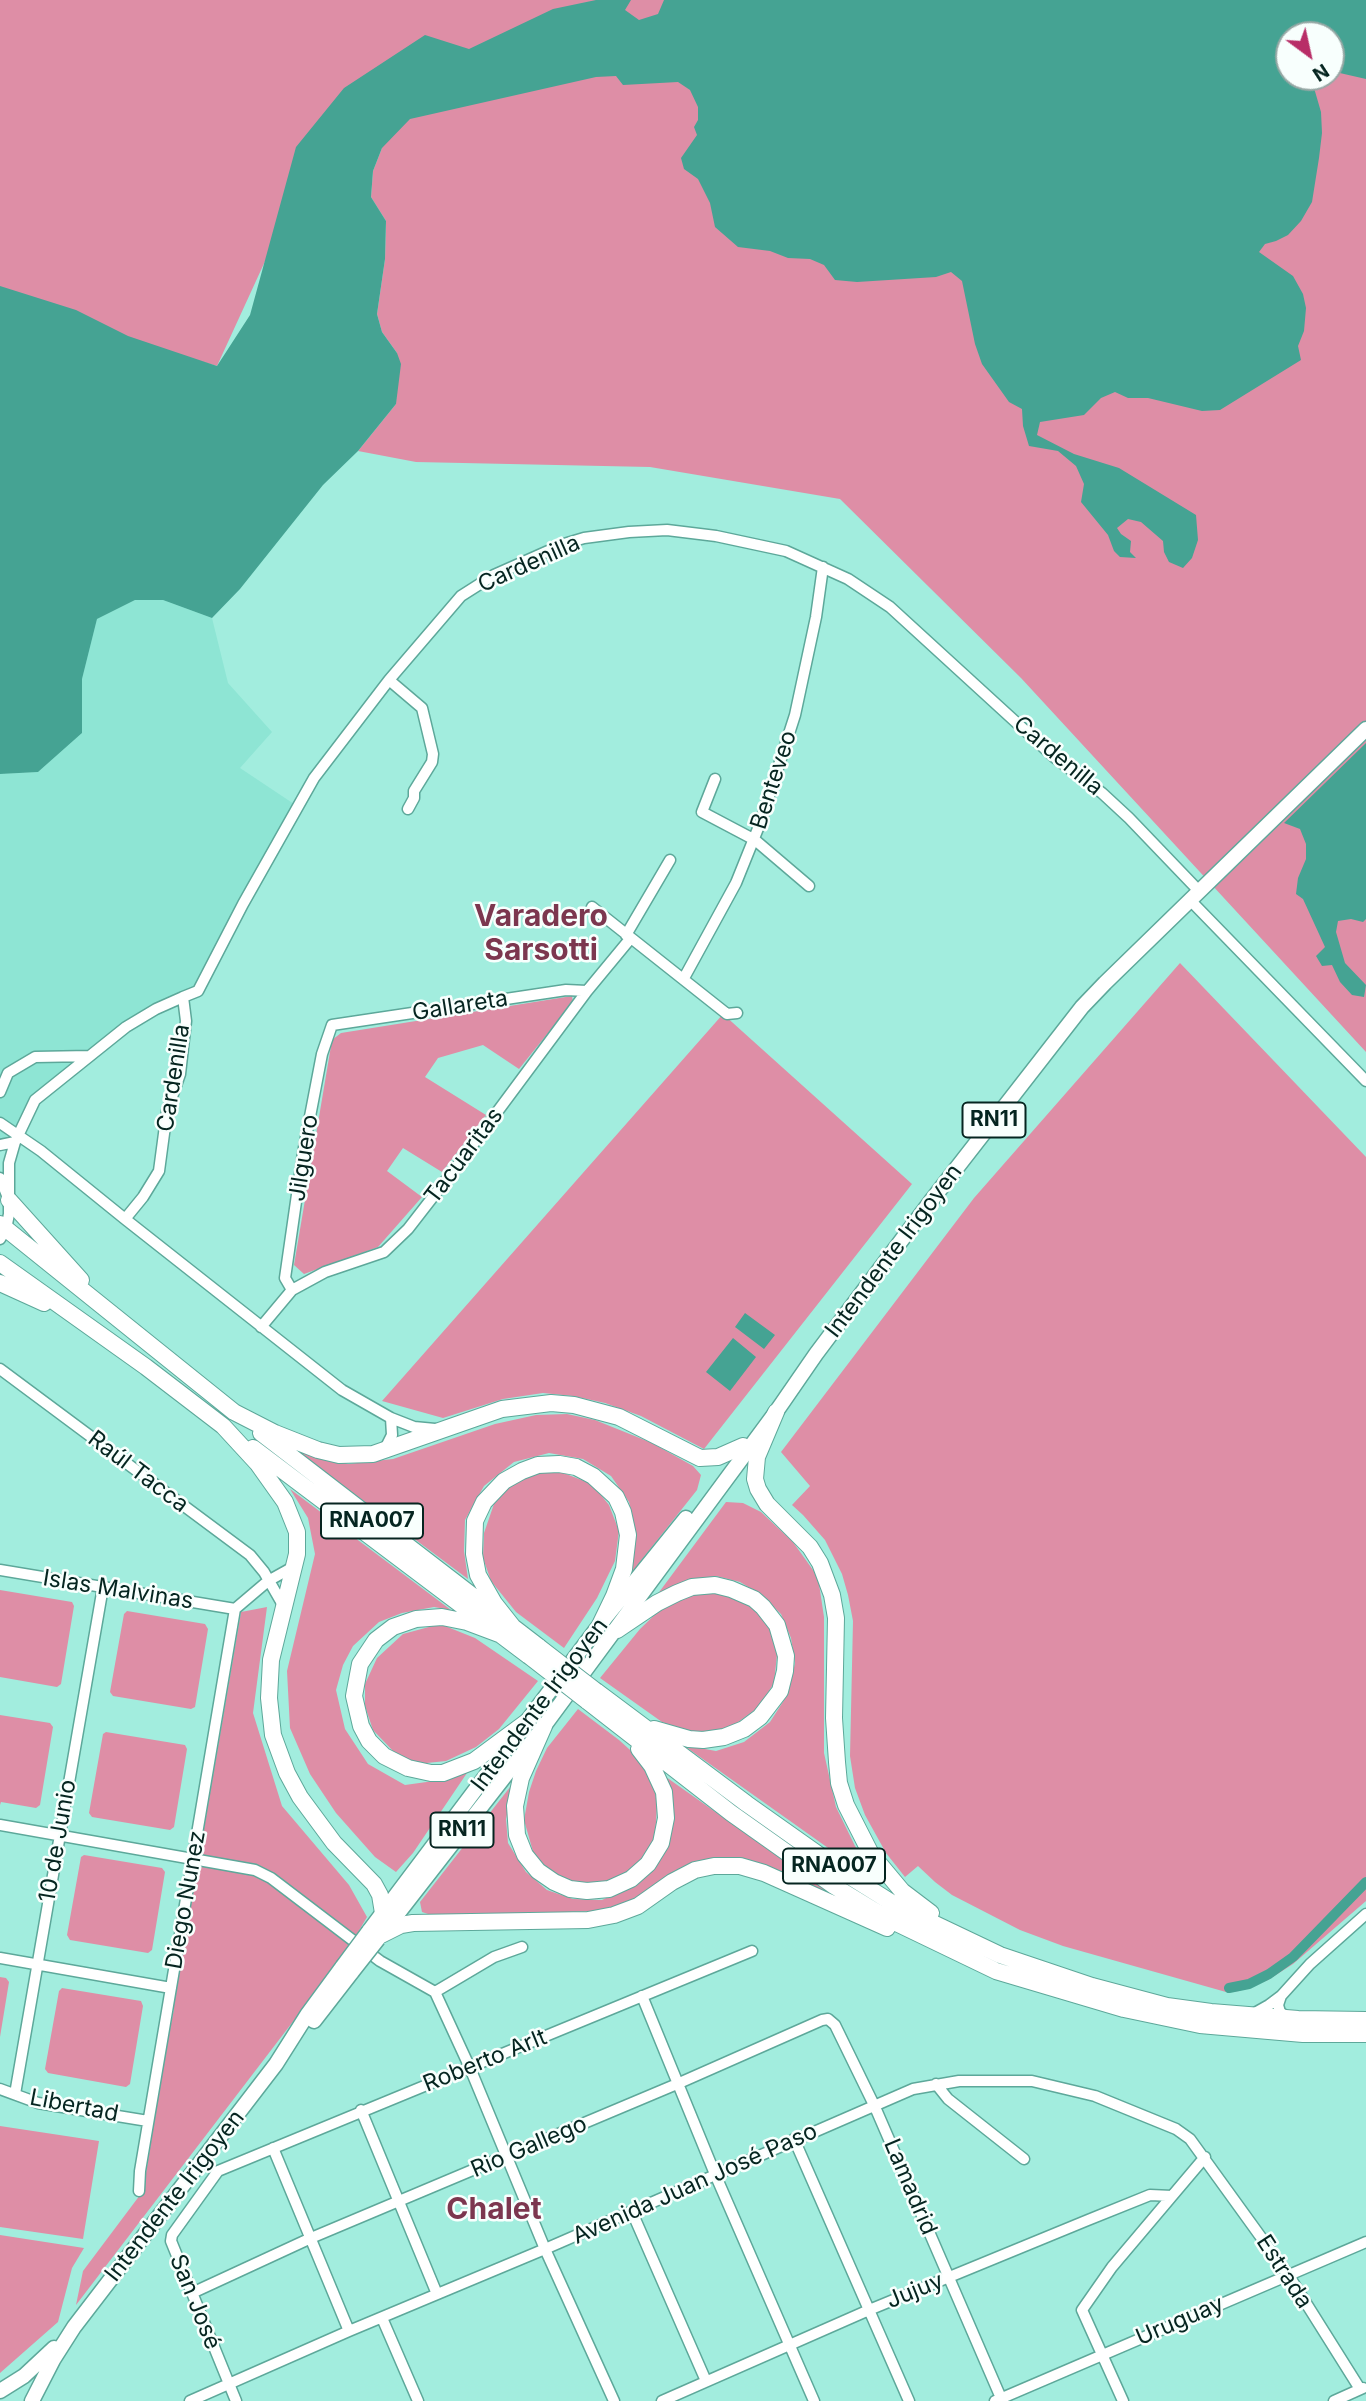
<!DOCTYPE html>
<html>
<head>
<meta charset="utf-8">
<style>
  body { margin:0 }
  #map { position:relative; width:1366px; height:2401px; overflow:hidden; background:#a2edde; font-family:Inter,sans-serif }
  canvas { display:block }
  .north { position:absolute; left:1275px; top:21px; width:70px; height:70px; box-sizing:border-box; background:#f8fffd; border:2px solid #97a8a5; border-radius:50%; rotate:147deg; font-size:19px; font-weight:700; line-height:28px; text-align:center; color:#052520 }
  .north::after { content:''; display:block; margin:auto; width:24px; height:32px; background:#b82d67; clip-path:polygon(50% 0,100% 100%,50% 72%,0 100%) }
</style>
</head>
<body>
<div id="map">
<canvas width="1366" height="2401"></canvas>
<div class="north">N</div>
</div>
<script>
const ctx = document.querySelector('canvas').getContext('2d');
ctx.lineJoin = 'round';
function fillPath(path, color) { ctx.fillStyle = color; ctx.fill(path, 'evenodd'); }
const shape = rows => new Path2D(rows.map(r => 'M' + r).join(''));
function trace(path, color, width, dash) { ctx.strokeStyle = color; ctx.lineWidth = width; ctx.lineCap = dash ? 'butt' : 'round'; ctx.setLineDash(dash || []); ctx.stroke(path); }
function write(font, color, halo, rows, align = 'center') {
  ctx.font = font + ' Inter,sans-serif'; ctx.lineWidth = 5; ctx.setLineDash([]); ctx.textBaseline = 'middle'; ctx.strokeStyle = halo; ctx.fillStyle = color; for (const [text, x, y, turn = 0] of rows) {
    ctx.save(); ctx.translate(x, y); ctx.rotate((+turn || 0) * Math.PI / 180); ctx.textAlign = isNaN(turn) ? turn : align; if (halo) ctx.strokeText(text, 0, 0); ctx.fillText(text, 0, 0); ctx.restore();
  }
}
fillPath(shape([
  [135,600,163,600,212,618,228,683,272,732,240,768,297,806,198,991,156,1009,35,1100,18,1135,0,1141,0,774,38,772,82,733,82,679,97,619]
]), '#8ee5d4');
fillPath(shape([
  [0,0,1366,0,1366,1052,1021,678,840,499,650,467,416,462,358,451,396,404,397,353,382,332,377,314,385,259,386,221,371,197,373,171,382,148,344,89,217,366,0,303],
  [1289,35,1331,35,1331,77,1289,77],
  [1180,963,1366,1157,1366,1901,1293,1964,1268,1980,1239,1991,1226,1992,1063,1946,1020,1930,952,1895,935,1882,918,1866,905,1877,886,1853,865,1815,855,1788,850,1756,853,1621,848,1595,842,1574,825,1540,803,1515,792,1505,810,1486,781,1452,974,1198],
  [572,996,573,1002,519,1069,483,1045,438,1058,425,1077,486,1115,442,1172,403,1148,387,1171,422,1197,378,1247,304,1274,294,1265,332,1040,341,1033],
  [723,1014,912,1184,704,1449,641,1416,605,1403,573,1396,543,1393,503,1399,443,1418,382,1401],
  [567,1414,595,1420,652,1443,693,1466,701,1475,697,1490,628,1577,636,1533,629,1502,611,1476,583,1459,549,1453,514,1462,484,1486,465,1520,464,1551,468,1579,290,1446,348,1464,393,1459,495,1424,536,1415],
  [537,1472,561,1472,592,1484,609,1505,619,1531,615,1561,597,1598,564,1648,516,1612,491,1581,483,1558,484,1533,494,1504,513,1483],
  [290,1489,451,1610,434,1607,402,1613,379,1622,353,1646,343,1665,336,1690,345,1729,368,1764,405,1785,441,1780,469,1770,413,1853,396,1872,375,1857,336,1813,310,1774,290,1728,287,1671,315,1554,308,1518],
  [726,1502,743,1503,761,1512,793,1542,818,1577,824,1617,824,1753,836,1807,855,1846,875,1877,838,1855,683,1745,716,1751,744,1742,770,1722,788,1694,795,1663,791,1638,781,1614,760,1594,740,1582,716,1576,688,1582,654,1599],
  [0,1590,72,1602,74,1606,61,1684,57,1687,0,1677],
  [719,1592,737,1598,759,1613,771,1631,777,1655,774,1683,759,1707,730,1728,698,1735,662,1722,600,1678,640,1629,666,1604,694,1593],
  [267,1607,253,1713,282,1806,349,1885,367,1917,347,1951,76,2305,83,2271,143,2191,152,2136,145,2139,151,2071,167,2034,169,2034,174,2009,170,2008,186,1934,241,1612],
  [127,1611,205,1624,208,1629,195,1707,191,1709,113,1696,110,1692,124,1614],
  [440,1624,475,1638,538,1681,499,1729,476,1747,446,1761,417,1764,393,1751,373,1730,365,1706,365,1684,377,1658,403,1634],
  [578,1709,619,1740,639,1758,654,1784,657,1806,655,1838,637,1866,615,1879,590,1886,565,1881,546,1868,534,1855,524,1820,529,1792,536,1771,547,1748],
  [0,1715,50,1723,53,1727,40,1805,36,1808,1,1802,0,1805],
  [106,1732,185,1745,187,1749,174,1827,170,1830,92,1817,89,1813,103,1734],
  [666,1777,837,1898,722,1858,696,1861,626,1903,600,1911,434,1916,422,1912,420,1902,514,1782,506,1819,508,1843,526,1872,547,1890,573,1899,602,1900,630,1886,653,1869,669,1843,674,1816,672,1790],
  [84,1855,162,1868,165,1872,152,1950,148,1953,70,1940,67,1935,81,1857],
  [0,1977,6,1978,9,1982,0,2037],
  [62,1988,141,2001,143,2006,130,2084,126,2087,48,2073,45,2069,59,1991],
  [0,2126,99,2141,83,2239,0,2227],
  [0,2235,84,2248,72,2268,58,2322,0,2373]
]), '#de8ea6');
fillPath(shape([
  [596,0,631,0,625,10,639,20,658,14,664,0,1366,0,1366,79,1331,71,1331,35,1289,35,1289,77,1313,77,1312,81,1321,112,1322,133,1319,158,1312,202,1301,221,1288,235,1276,241,1265,244,1259,252,1293,276,1303,294,1306,308,1304,331,1298,346,1301,360,1220,410,1202,411,1148,398,1128,398,1115,392,1101,398,1084,415,1040,422,1037,435,1074,454,1119,468,1196,515,1198,540,1192,558,1183,568,1169,562,1164,552,1163,541,1141,522,1128,519,1117,528,1121,534,1131,541,1130,552,1136,558,1120,557,1114,551,1108,535,1081,502,1084,484,1076,466,1058,451,1029,446,1023,426,1022,409,1009,402,982,364,975,344,962,281,951,272,936,277,857,282,835,280,824,265,810,259,788,258,770,251,738,247,715,227,710,203,698,179,684,169,681,158,697,135,694,127,698,120,698,107,690,90,678,82,623,85,616,76,596,77,410,119,382,148,373,171,371,197,386,221,385,259,377,314,382,332,397,353,401,364,396,404,358,451,323,485,240,589,212,618,163,600,135,600,97,619,82,679,82,733,38,772,0,774,0,286,76,310,128,336,217,366,250,315,296,147,344,88,425,35,469,49,553,9],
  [1366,743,1366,919,1363,922,1351,919,1338,921,1336,932,1345,963,1366,985,1364,997,1352,995,1340,982,1332,965,1322,966,1316,956,1325,947,1303,899,1296,894,1298,878,1306,859,1306,844,1300,829,1284,823],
  [745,1313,775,1335,764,1349,735,1327],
  [733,1338,756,1357,730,1391,706,1372]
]), '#45a393');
trace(shape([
  [1229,1988,1249,1984,1269,1974,1293,1957,1366,1882]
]), '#45a393', 10);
const minor = shape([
  [389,680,422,708,433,754,432,762,414,791,414,798,408,809],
  [715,779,702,812,755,840,809,886],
  [1190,900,1366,1081],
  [592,907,727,1014,737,1013],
  [626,935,670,860],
  [684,978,736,883,761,821,795,715,816,617,823,567],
  [0,1092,8,1073,35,1057,90,1056],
  [0,1123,41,1151,125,1219,342,1390,391,1418,414,1427,435,1429],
  [0,1145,15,1142],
  [0,1178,9,1200,9,1214,6,1229,0,1239],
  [9,1200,9,1163,15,1142,35,1100,126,1027,156,1009,183,997],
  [125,1219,143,1197,159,1171,167,1111,180,1074,186,1021,183,997,198,991,243,904,314,778,389,680,461,596,494,575,564,544,584,538,629,532,667,530,716,536,786,551,848,579,890,607,1054,757,1102,793,1129,818,1199,891],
  [292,1290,285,1278,303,1153,322,1054,332,1025,566,990,587,991],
  [261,1327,292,1290,325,1272,384,1252,408,1229,460,1162,587,991,630,939],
  [0,1369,250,1555,264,1572,283,1605],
  [384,1451,392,1435,391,1418],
  [0,1570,235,1609],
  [235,1609,268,1581,295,1566],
  [0,1825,255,1870,271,1878,380,1961,435,1992],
  [522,1947,494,1957,435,1992,470,2068,545,2249,614,2401],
  [0,1958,171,1988],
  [642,1996,715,2174,814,2401],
  [1281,1996,1310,1964,1366,1914],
  [1253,2014,1269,2005,1281,1996,1278,2005,1280,2012,1288,2018],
  [936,2084,948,2099,1024,2159],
  [0,2089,38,2103,148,2121],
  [15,2094,103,1587],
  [361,2110,437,2294],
  [794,2139,909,2401],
  [273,2148,349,2331],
  [139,2191,140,2171,235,1609],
  [632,2212,706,2381],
  [192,2293,311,2238,677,2084,822,2020,828,2019,835,2025,875,2107,1001,2398],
  [382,2318,418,2401],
  [190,2401,349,2331,545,2249,913,2089,959,2081,1032,2081,1095,2096,1176,2129,1190,2139,1289,2276,1360,2389],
  [236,2401,171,2241,172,2235,218,2171,752,1951],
  [662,2401,869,2310,1088,2220,1150,2195,1172,2196],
  [995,2401,1366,2242],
  [1123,2401,1082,2310,1112,2267,1205,2157],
  [1334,2401,1363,2388]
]);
const major = shape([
  [369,1931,601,1623,686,1518],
  [382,1934,544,1726,776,1412,816,1354,931,1201,1082,1007,1105,983,1366,729],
  [314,2021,352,1972],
  [0,2391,24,2376,54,2348],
  [32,2401,53,2360,74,2327,276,2064,307,2015,343,1966]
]);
const highway = shape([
  [9,1200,81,1280],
  [0,1224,234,1412,275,1433,318,1450,339,1455,373,1454,502,1409,551,1403,574,1405,619,1417,700,1458,718,1457,743,1446],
  [0,1263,146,1367,223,1426,258,1464,285,1502,297,1532,297,1554,271,1660,269,1698,273,1735,287,1773,300,1797,334,1843,374,1884,380,1895,383,1913],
  [0,1283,44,1303],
  [776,1412,757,1457,755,1479,758,1489,767,1504,810,1547,820,1563,832,1595,836,1618,834,1718,837,1762,839,1783,846,1805,871,1854,902,1891,931,1913],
  [261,1433,539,1647],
  [253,1448,529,1656],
  [513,1627,494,1603,478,1575,474,1554,475,1521,484,1502,504,1481,522,1471,538,1465,559,1464,576,1467,593,1476,616,1497,623,1512,628,1535,624,1569,614,1596,601,1623],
  [617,1630,657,1603,677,1593,692,1587,715,1585,731,1589,754,1599,763,1607,777,1625,786,1656,785,1671,780,1691,760,1717,744,1729,724,1737,703,1740,689,1739,654,1729],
  [499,1634,467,1622,442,1617,416,1619,393,1627,376,1640,360,1664,354,1696,361,1726,369,1741,384,1756,408,1768,431,1773,443,1773,474,1761,528,1721],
  [596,1691,747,1804,846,1874,897,1906,1000,1955,1092,1986,1167,2006,1211,2012,1298,2019,1366,2020],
  [587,1701,731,1813,834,1886,888,1919,996,1971,1124,2009,1200,2025,1303,2034,1366,2034],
  [544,1726,521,1778,515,1806,517,1835,525,1855,538,1871,554,1882,570,1889,587,1891,609,1889,631,1879,648,1864,661,1843,666,1818,664,1792,652,1766,639,1749],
  [381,1935,401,1925,413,1923,588,1920,614,1915,638,1906,672,1882,695,1870,714,1866,740,1866,764,1873,887,1928]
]);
trace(minor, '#5da89a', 13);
trace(major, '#5da89a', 17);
trace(highway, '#5da89a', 18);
trace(minor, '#fff', 10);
trace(major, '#fff', 14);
trace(highway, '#fff', 16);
const majorBridge = shape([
  [343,1966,369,1931],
  [352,1972,378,1939]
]);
const highwayBridge = shape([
  [539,1647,596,1691],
  [529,1656,587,1701]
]);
trace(majorBridge, '#5da89a', 17, []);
trace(highwayBridge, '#5da89a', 18, []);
trace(majorBridge, '#fff', 14);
trace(highwayBridge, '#fff', 16);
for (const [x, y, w] of [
  [994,1120,63],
  [372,1521,102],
  [462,1830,63],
  [834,1866,102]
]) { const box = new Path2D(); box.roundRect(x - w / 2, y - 17.5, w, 35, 5); ctx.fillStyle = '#f8fffd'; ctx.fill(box); trace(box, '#052520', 2); }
write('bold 21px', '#052520', null, [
  ["RN11",994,1120],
  ["RNA007",372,1521],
  ["RN11",462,1830],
  ["RNA007",834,1866]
]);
write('23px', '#052520', '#f8fffd', [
  ["Cardenilla",529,564,-24],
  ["Cardenilla",1058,756,40],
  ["Benteveo",774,780,-72],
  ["Gallareta",460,1006,-9],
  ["Cardenilla",174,1078,-81],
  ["Tacuaritas",464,1156,-53],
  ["Jilguero",304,1158,-81],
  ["Intendente Irigoyen",894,1251,-53],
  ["Raúl Tacca",138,1472,37],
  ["Islas Malvinas",118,1590,9],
  ["Intendente Irigoyen",540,1705,-53],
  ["10 de Junio",58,1841,-80],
  ["Diego Nunez",186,1900,-80],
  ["Roberto Arlt",485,2061,-22],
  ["Libertad",74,2106,11],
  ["Rio Gallego",529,2147,-23],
  ["Avenida Juan José Paso",695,2184,-24],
  ["Lamadrid",910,2187,67],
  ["Intendente Irigoyen",175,2196,-52],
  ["Estrada",1284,2272,57],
  ["Jujuy",915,2291,-22],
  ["San José",195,2302,68],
  ["Uruguay",1180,2321,-23]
]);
write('bold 30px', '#7c374f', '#f8fffd', [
  ["Varadero",541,917],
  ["Sarsotti",541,951],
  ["Chalet",494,2210]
]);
</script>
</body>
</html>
